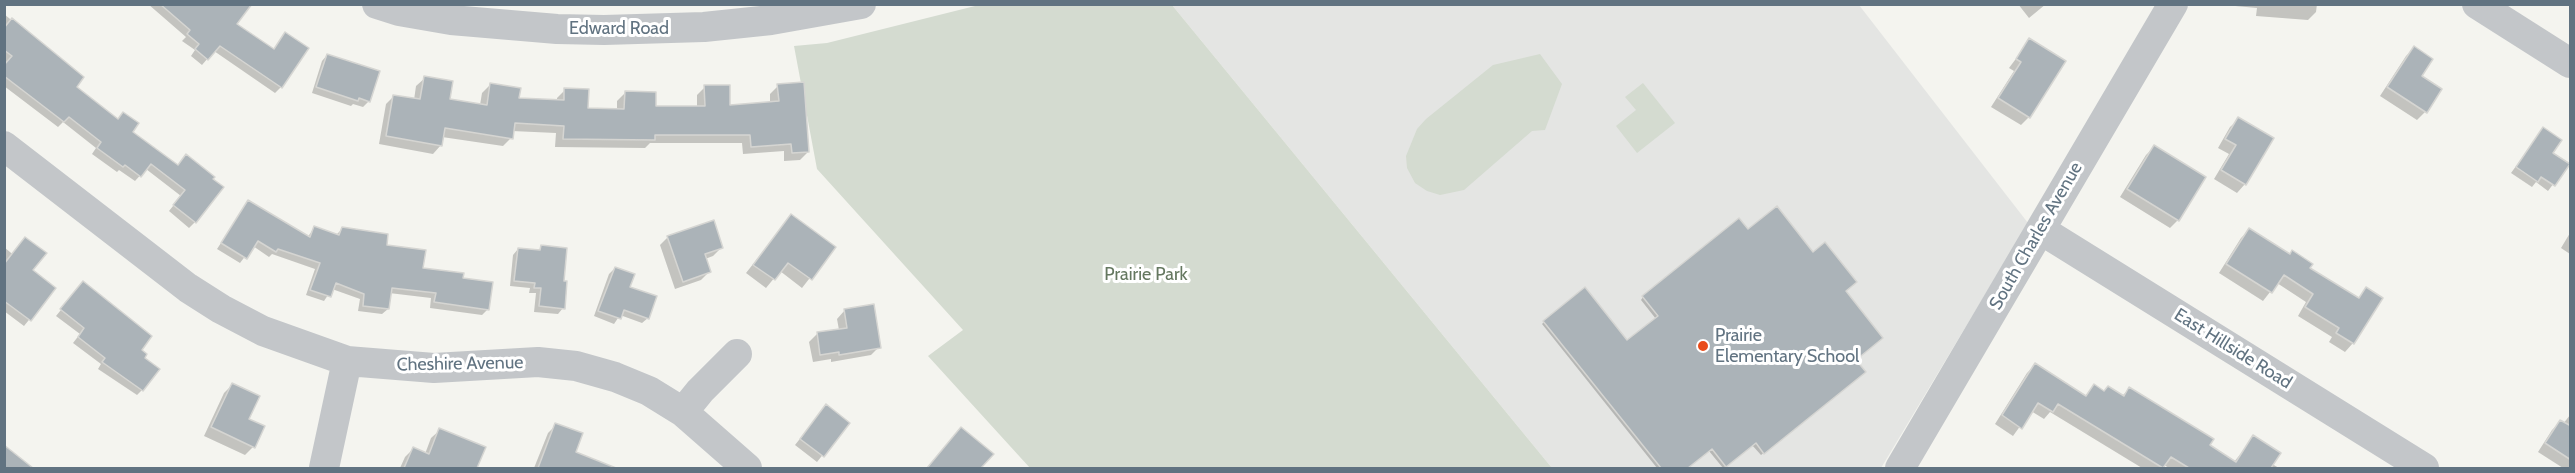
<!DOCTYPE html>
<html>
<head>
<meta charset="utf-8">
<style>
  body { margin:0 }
  #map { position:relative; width:2575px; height:473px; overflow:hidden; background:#f4f4ef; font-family:Cabin,sans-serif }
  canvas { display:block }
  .frame { position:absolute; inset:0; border:6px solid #617381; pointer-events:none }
</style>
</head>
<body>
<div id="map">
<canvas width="2575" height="473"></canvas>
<div class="frame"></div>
</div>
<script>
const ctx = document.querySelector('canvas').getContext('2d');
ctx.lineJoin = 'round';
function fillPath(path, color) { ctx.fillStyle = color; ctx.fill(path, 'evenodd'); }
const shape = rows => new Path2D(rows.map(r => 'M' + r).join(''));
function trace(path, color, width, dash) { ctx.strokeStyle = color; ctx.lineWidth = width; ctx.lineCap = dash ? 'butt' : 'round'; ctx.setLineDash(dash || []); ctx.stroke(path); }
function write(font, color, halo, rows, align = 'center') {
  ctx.font = font + ' Cabin,sans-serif'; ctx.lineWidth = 6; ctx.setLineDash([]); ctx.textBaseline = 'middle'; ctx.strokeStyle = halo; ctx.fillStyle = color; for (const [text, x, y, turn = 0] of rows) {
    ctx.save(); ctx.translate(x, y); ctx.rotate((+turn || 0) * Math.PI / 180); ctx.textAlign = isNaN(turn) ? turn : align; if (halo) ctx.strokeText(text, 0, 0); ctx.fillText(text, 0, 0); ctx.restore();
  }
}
fillPath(shape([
  [1172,5,1859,5,2028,223,1881,468,1552,468]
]), '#e4e5e3');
fillPath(shape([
  [979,5,1172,5,1552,468,1030,468,928,356,963,330,817,169,794,46,827,43],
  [1540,54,1562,84,1545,130,1532,131,1464,190,1440,195,1427,191,1415,183,1407,168,1406,156,1417,129,1426,119,1493,65],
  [1643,83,1675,123,1637,153,1616,126,1636,110,1625,97]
]), '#d4dbd0');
fillPath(shape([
  [148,4,209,4,273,50,286,34,281,87,275,93,214,51,202,65,191,56,195,50,182,41,186,37],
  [2018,4,2046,4,2029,18],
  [2235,4,2317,4,2316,12,2308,20,2256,16,2257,8,2235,6],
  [4,14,82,78,75,88,177,166,181,162,195,222,189,228,169,211,181,196,146,169,135,181,119,170,117,172,92,154,96,148,63,122,58,127,4,86,4,65,7,62,4,60],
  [2030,40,2029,117,2021,125,1991,107,2014,71,2009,68],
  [2414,48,2425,112,2417,120,2380,96,2406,56],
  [327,55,369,101,363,107,353,104,351,106,312,93,322,61],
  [425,78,449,100,480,105,482,93,490,85,517,100,557,102,557,98,565,90,586,109,617,110,617,101,625,93,654,107,697,107,697,95,705,87,728,107,770,103,770,94,778,86,808,152,800,160,784,161,784,151,743,154,742,143,650,143,645,148,555,147,556,133,512,131,511,138,503,146,442,137,441,145,433,154,379,144,386,104,394,96,414,100,416,86],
  [2239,119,2272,139,2245,184,2237,193,2214,179,2229,154,2218,148,2230,127],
  [2543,129,2551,153,2568,164,2548,191,2536,182,2532,187,2511,173],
  [2154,147,2178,220,2170,228,2120,197,2146,155],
  [248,202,307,238,314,228,336,235,342,229,385,246,422,269,462,279,488,309,482,315,430,308,431,298,389,293,388,309,382,314,358,311,360,299,332,289,324,301,306,295,315,269,272,254,269,257,253,246,240,263,217,249],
  [791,216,834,247,802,288,780,271,766,288,746,273],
  [2249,230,2357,299,2366,289,2353,343,2345,352,2329,342,2332,337,2298,316,2306,302,2277,283,2263,301,2219,273,2241,238],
  [1748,231,1844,292,1854,360,1861,374,1761,455,1752,445,1723,468,1709,451,1686,468,1657,468,1542,324,1544,322,1627,342,1656,319,1641,300,1643,297],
  [2570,233,2570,254,2561,248],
  [668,237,722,247,713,256,705,259,709,272,701,280,675,289,660,245],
  [4,247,54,289,24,326,4,311],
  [542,247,562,282,563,308,558,314,534,312,536,293,529,293,530,288,510,286,513,255,518,249,537,251],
  [615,268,648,318,642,323,620,315,614,324,594,316,609,274],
  [78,289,140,350,142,390,137,395,98,369,101,364,73,343,80,334,56,316],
  [845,310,879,347,871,355,831,362,831,359,813,362,809,342,817,334,839,330,837,319],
  [2035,365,2084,397,2094,386,2103,392,2122,396,2129,389,2234,462,2254,437,2272,464,2279,468,2169,468,2164,465,2161,468,2142,468,2050,412,2044,419,2031,411,2013,436,1995,424,2027,373],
  [232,385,247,420,253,447,245,455,204,436,224,393],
  [821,412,848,423,817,462,795,445],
  [2570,415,2570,468,2563,468,2538,452,2552,430,2560,422,2563,424],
  [556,425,574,453,593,460,590,468,534,468,548,433],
  [440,430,484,448,476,468,400,468,405,457,413,449,425,454,431,438],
  [954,437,991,454,980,468,928,468]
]), '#0003');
const building = shape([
  [160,4,252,4,237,24,274,49,285,32,309,48,282,88,220,46,208,60,195,49,199,44,187,34,190,30,160,4],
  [12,18,84,77,77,87,118,119,123,112,139,123,133,132,178,165,186,154,215,177,213,179,224,187,196,223,173,205,185,190,151,164,141,177,125,165,123,167,97,148,101,142,69,117,64,122,4,76,4,65,12,56,4,50,4,28,12,18],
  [2029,38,2066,61,2030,118,1998,98,2021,62,2016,59,2029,38],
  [2414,46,2433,59,2422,76,2442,89,2427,113,2387,87,2414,46],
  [327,54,380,71,370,102,359,98,358,101,316,87,327,54],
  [424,76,453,81,450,99,487,105,490,83,521,88,519,98,564,100,564,88,589,89,588,108,624,109,625,91,656,92,656,106,705,106,704,85,730,85,730,105,779,101,777,84,804,82,809,152,792,153,791,144,751,147,750,135,655,135,655,140,563,139,564,126,515,123,513,139,445,128,442,146,386,136,393,95,420,99,424,76],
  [2238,117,2274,138,2246,185,2221,170,2236,145,2225,139,2238,117],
  [2543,127,2562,140,2553,153,2570,164,2555,186,2541,177,2538,182,2516,167,2543,127],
  [2154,145,2206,177,2179,221,2127,189,2154,145],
  [248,200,310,237,314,226,339,235,342,227,388,234,387,245,426,250,423,268,464,273,463,278,493,282,489,310,434,302,436,293,392,288,389,309,363,306,364,294,336,283,331,297,310,290,320,263,278,249,276,252,258,241,247,259,221,243,248,200],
  [1777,206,1813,252,1825,242,1857,282,1846,291,1883,338,1856,360,1866,372,1764,454,1756,443,1726,467,1712,449,1688,468,1661,468,1543,321,1585,287,1627,340,1658,316,1642,296,1739,218,1748,229,1777,206],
  [791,214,836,247,812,280,788,263,775,280,753,265,791,214],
  [714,220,723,248,705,254,711,272,683,282,667,236,714,220],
  [2249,228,2290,254,2292,250,2313,264,2310,268,2359,298,2366,287,2383,298,2354,344,2336,333,2339,328,2305,307,2313,294,2284,275,2272,293,2226,264,2249,228],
  [25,237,47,253,33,270,56,288,31,321,4,301,4,264,25,237],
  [541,245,567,248,564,281,567,281,565,309,539,306,541,288,534,288,535,283,514,281,518,248,540,250,541,245],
  [615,267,635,274,630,287,657,296,649,319,624,310,621,319,598,311,615,267],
  [83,281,152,336,142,350,147,354,145,358,160,369,143,391,102,362,105,358,78,337,84,328,60,309,83,281],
  [874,304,881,348,839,355,839,352,820,355,817,332,847,328,844,309,874,304],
  [2035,363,2086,396,2094,384,2104,391,2108,386,2124,396,2129,387,2214,439,2210,445,2236,462,2253,435,2281,453,2271,468,2189,468,2171,457,2163,468,2058,404,2053,412,2038,403,2022,429,2002,415,2035,363],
  [232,383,260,396,249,419,265,426,255,448,211,427,232,383],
  [826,404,850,423,824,457,800,439,826,404],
  [2560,420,2571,426,2571,460,2545,443,2560,420],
  [555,423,583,433,576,452,616,468,538,468,555,423],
  [961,427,994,454,981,468,927,468,961,427],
  [439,428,486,447,477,468,404,468,413,447,429,454,439,428],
  [4,445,33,468,4,468,4,445]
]);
fillPath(building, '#abb3b8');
trace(building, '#d5d5d2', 1.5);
trace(shape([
  [377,4,399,11,451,20,557,29,604,30,704,27,771,20,861,4],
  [2477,4,2570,63],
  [4,146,188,288,221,309,263,331,347,361,434,368,538,362,576,366,615,377,649,391,683,412,747,468],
  [2041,230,2424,468],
  [683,412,700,391,737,354],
  [324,468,347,361],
  [1900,468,2173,4]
]), '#c3c6c9', 30);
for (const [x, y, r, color] of [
  [1703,346,6,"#e94b1a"]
]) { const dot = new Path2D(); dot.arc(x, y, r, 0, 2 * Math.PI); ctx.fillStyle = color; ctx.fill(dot); trace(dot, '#fff', 2); }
write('18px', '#617381', '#fff', [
  ["Edward Road",619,29],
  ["South Charles Avenue",2036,236,-60],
  ["East Hillside Road",2233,349,32],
  ["Cheshire Avenue",460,364,-1]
]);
write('18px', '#657860', '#fff', [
  ["Prairie Park",1146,275]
]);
write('18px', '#617381', '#fff', [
  ["Prairie",1715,336],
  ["Elementary School",1715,357]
], 'left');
</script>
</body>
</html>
